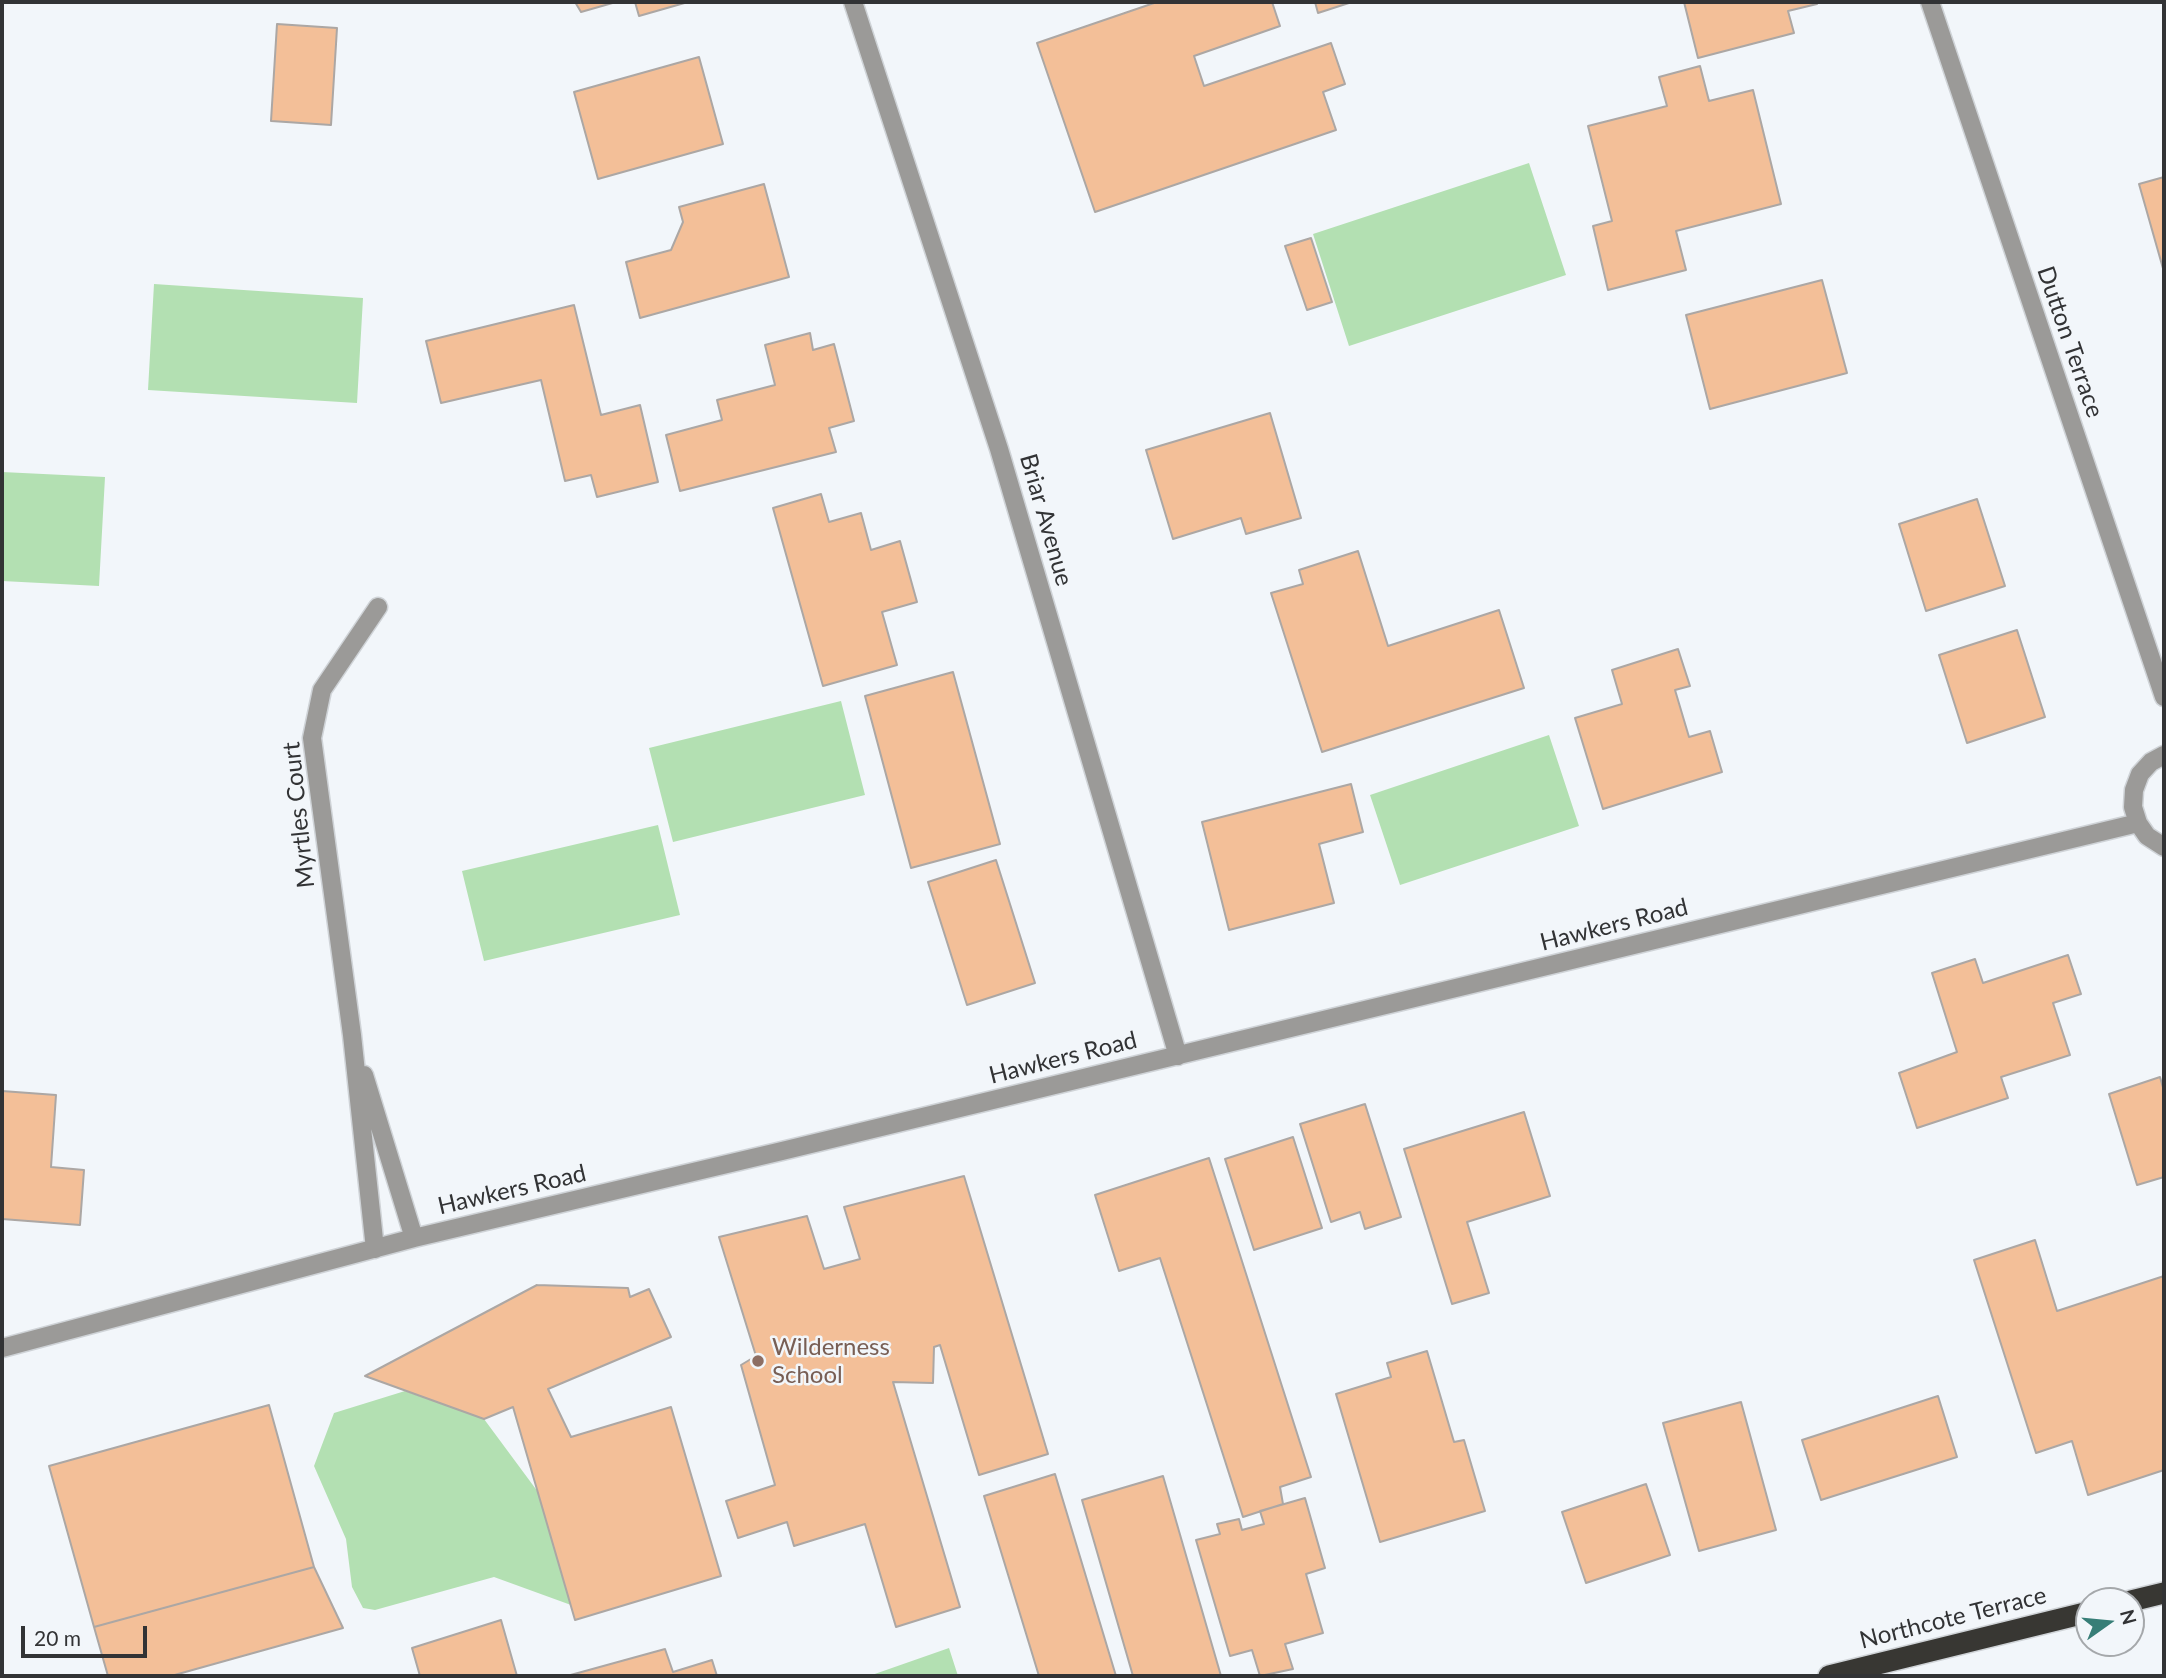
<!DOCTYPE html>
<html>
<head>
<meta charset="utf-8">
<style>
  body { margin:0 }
  #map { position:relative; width:2166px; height:1678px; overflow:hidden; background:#f2f6fa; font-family:Lato,sans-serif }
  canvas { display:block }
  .frame { position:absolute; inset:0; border:4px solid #323335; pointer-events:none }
  .north { position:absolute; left:2075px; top:1587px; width:70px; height:70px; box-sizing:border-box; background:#f2f6fa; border:2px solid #a5a8ab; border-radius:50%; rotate:75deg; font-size:19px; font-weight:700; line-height:28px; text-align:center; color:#323335 }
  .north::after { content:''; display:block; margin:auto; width:24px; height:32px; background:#377e77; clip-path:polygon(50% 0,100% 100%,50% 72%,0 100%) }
  .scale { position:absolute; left:21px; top:1626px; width:126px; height:32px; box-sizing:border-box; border:4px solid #323335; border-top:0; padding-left:9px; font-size:21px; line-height:24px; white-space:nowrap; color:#323335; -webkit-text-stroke:5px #f2f6fa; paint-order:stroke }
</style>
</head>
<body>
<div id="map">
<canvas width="2166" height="1678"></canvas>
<div class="frame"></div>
<div class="north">N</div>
<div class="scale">20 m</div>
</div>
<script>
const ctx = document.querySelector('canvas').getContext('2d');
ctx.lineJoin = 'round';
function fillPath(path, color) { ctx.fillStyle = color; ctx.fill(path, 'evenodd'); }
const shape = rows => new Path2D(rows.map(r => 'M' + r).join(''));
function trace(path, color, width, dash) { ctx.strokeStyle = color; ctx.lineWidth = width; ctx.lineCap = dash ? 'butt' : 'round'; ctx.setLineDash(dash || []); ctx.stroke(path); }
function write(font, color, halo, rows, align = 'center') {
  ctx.font = font + ' Lato,sans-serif'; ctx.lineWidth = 5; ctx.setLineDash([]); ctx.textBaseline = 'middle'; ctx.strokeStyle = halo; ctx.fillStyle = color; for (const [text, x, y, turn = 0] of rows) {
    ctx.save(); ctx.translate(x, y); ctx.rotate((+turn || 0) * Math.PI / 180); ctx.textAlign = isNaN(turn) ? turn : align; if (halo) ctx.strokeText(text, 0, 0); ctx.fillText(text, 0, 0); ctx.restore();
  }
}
fillPath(shape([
  [1529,163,1566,275,1349,346,1313,234],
  [154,284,363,298,357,403,148,390],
  [2,472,105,477,99,586,2,581],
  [841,701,865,795,673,842,649,748],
  [1549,735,1579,826,1400,885,1370,795],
  [658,825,680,915,484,961,462,871],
  [405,1391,484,1419,538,1492,571,1605,494,1577,375,1610,363,1608,352,1587,346,1539,314,1466,334,1413],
  [949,1648,958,1676,869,1676]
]), '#b3e0b2');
const building = shape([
  [575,2,616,2,581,12,575,2],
  [635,2,688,2,639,16,635,2],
  [1157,2,1272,2,1280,26,1194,56,1204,86,1331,43,1345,84,1323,92,1336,130,1095,212,1037,43,1157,2],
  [1315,2,1352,2,1318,13,1315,2],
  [1684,2,1816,2,1817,4,1788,11,1794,33,1698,58,1684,2],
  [277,24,337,28,331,125,271,121,277,24],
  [699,57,723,144,598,179,574,92,699,57],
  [1700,66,1709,101,1753,90,1781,204,1676,231,1686,270,1608,290,1593,226,1612,221,1588,126,1667,106,1659,77,1700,66],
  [2164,177,2164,272,2139,184,2164,177],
  [764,184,789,277,640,318,626,262,671,250,683,222,679,207,764,184],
  [1311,238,1332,302,1307,310,1285,246,1311,238],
  [1822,280,1847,373,1710,409,1686,315,1822,280],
  [574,305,601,415,640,405,658,482,597,497,591,475,565,481,541,380,441,403,426,341,574,305],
  [810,333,813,350,834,344,854,421,829,428,836,452,680,491,666,435,722,420,717,400,775,385,765,345,810,333],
  [1270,413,1301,518,1246,534,1241,518,1173,539,1146,450,1270,413],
  [821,494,829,522,861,513,871,550,900,541,917,602,882,612,897,665,823,686,773,508,821,494],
  [1977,499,2005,586,1926,611,1899,524,1977,499],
  [1358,551,1388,646,1499,610,1524,688,1322,752,1271,593,1303,584,1299,570,1358,551],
  [2017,630,2045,717,1967,743,1939,655,2017,630],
  [1678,649,1690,686,1675,690,1689,737,1710,731,1722,772,1603,809,1575,718,1622,704,1612,670,1678,649],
  [953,672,1000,844,911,868,865,696,953,672],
  [1351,784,1363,832,1319,844,1334,903,1229,930,1202,822,1351,784],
  [996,860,1035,983,967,1005,928,882,996,860],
  [2068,955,2081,994,2053,1003,2070,1055,2001,1077,2008,1098,1917,1128,1899,1073,1957,1052,1932,973,1975,959,1983,983,2068,955],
  [2160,1077,2164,1091,2164,1177,2137,1185,2109,1094,2160,1077],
  [2,1091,56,1095,51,1167,84,1170,80,1225,2,1219,2,1091],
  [1365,1104,1401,1217,1365,1229,1360,1212,1331,1222,1300,1124,1365,1104],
  [1524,1112,1550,1196,1467,1222,1489,1293,1452,1304,1404,1149,1524,1112],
  [1293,1137,1322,1228,1254,1250,1225,1159,1293,1137],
  [1209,1158,1311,1477,1280,1487,1283,1504,1243,1517,1160,1258,1119,1271,1095,1195,1209,1158],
  [964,1176,1048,1454,979,1475,940,1345,934,1347,933,1383,893,1382,960,1607,896,1627,865,1524,794,1546,787,1522,738,1538,726,1501,775,1485,741,1365,756,1356,719,1237,807,1216,824,1269,860,1259,844,1207,964,1176],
  [2035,1240,2057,1311,2164,1276,2164,1470,2088,1495,2072,1441,2036,1453,1974,1260,2035,1240],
  [537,1285,628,1288,630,1297,649,1289,671,1337,548,1389,571,1437,671,1407,721,1576,575,1620,513,1407,484,1419,365,1376,537,1285],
  [1427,1351,1454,1442,1464,1440,1485,1511,1380,1542,1336,1394,1391,1377,1387,1363,1427,1351],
  [1938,1396,1957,1457,1821,1500,1802,1440,1938,1396],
  [1741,1402,1776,1530,1699,1551,1663,1423,1741,1402],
  [269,1405,314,1567,94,1627,49,1466,269,1405],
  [1055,1474,1116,1676,1039,1676,984,1496,1055,1474],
  [1163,1476,1221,1676,1133,1676,1082,1500,1163,1476],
  [1646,1484,1670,1555,1586,1583,1562,1512,1646,1484],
  [1305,1498,1325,1568,1306,1574,1323,1633,1285,1644,1293,1669,1260,1676,1252,1650,1230,1656,1196,1540,1220,1534,1217,1524,1239,1519,1242,1530,1264,1524,1260,1511,1305,1498],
  [314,1567,343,1628,171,1676,108,1676,94,1627,314,1567],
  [501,1620,517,1676,420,1676,412,1648,501,1620],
  [665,1649,673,1672,712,1660,717,1676,567,1676,665,1649]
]);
fillPath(building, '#f3bf98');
trace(building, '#aca7a4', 2);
const street = shape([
  [853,2,999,449,1178,1056],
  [1930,2,2164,697],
  [2164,755,2151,762,2140,774,2134,790,2133,807,2138,823,2147,836,2164,847],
  [364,1075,414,1238],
  [375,1249,352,1035,312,738,322,690,378,607],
  [2,1348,414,1238,782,1151,2138,823]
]);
const highway = shape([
  [2131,1601,2164,1593],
  [1829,1676,2089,1612]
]);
trace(street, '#cfd3d7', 21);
trace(highway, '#cfd3d7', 24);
trace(street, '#9b9a98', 18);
trace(highway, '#383733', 21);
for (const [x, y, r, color] of [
  [758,1361,7,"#8d6e63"]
]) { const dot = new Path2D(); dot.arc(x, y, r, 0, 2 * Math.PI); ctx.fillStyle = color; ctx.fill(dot); trace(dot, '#f2f6fa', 2.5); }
write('24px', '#323335', '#f2f6fa', [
  ["Dutton Terrace",2070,342,71],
  ["Briar Avenue",1046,520,74],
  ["Myrtles Court",299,815,-96],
  ["Hawkers Road",1614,925,-14],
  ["Hawkers Road",1063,1058,-14],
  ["Hawkers Road",512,1190,-13],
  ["Northcote Terrace",1953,1618,-14]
]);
write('24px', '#785e54', '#f2f6fa', [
  ["Wilderness",772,1347],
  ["School",772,1375]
], 'left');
</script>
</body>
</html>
